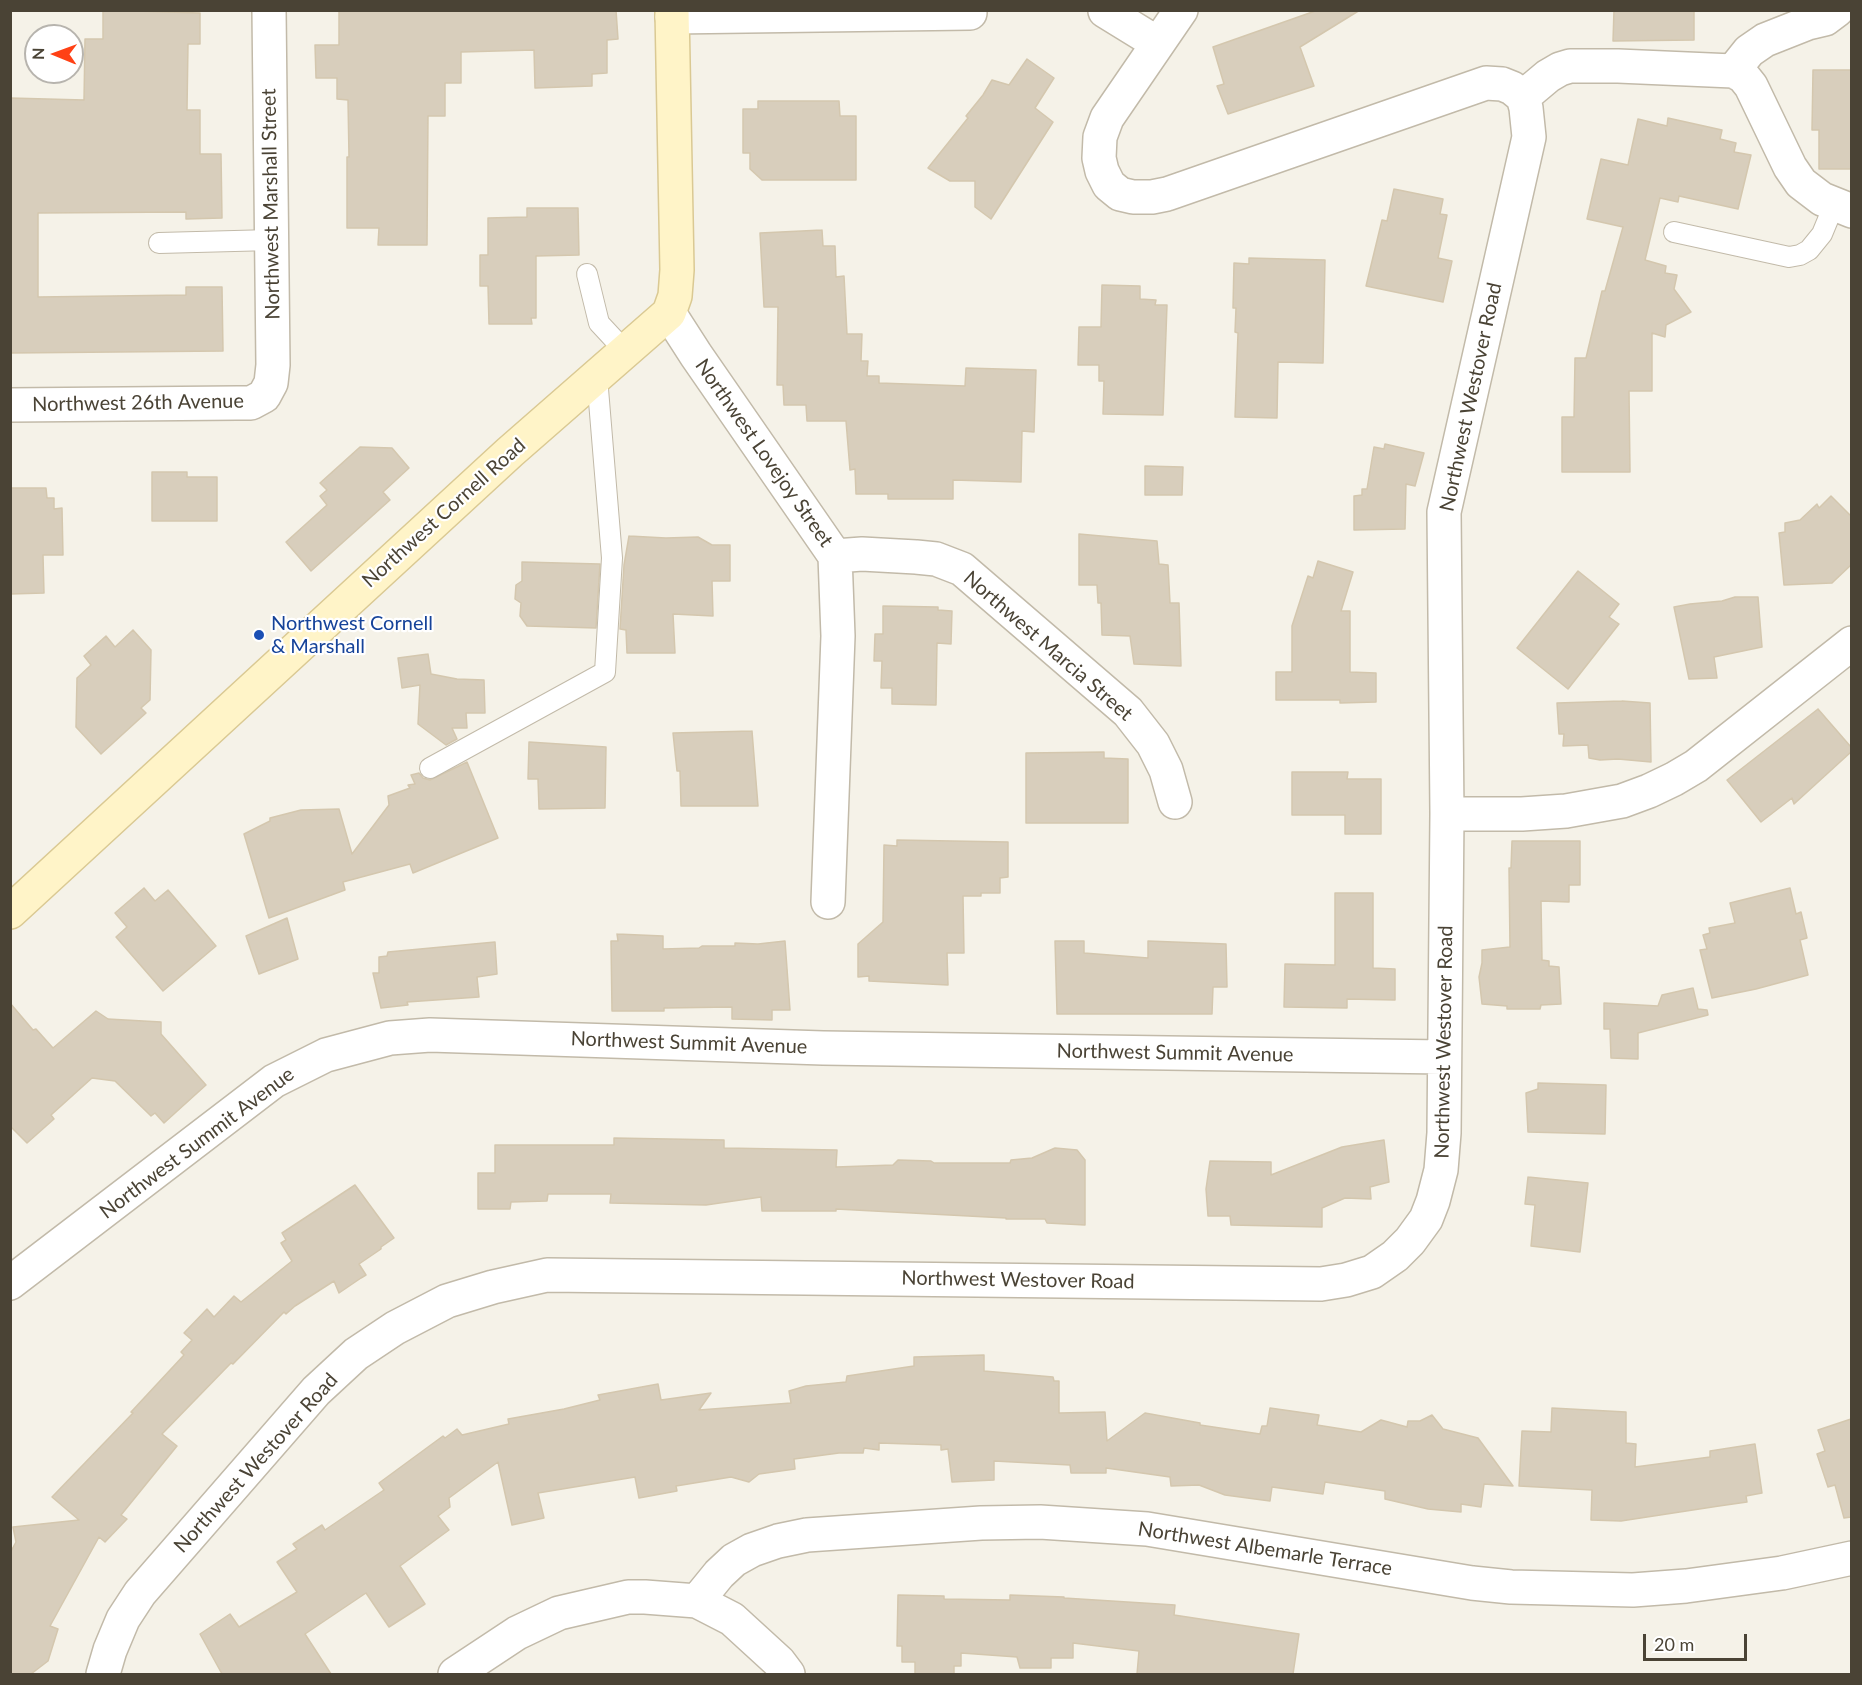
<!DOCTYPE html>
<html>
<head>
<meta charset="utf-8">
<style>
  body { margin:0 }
  #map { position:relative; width:1862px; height:1685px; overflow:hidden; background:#f5f2e8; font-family:Lato,sans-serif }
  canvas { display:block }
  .frame { position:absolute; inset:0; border:12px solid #4a4335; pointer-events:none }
  .north { position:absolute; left:24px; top:24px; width:60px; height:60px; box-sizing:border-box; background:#fff; border:2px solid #b7b4ae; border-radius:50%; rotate:271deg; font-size:16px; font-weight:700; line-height:24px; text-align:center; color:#4a4335 }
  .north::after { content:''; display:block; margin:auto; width:21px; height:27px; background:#ff4115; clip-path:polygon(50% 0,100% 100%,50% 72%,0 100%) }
  .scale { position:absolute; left:1643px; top:1634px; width:104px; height:27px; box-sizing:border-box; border:3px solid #4a4335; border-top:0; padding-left:8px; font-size:18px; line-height:21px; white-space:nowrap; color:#4a4335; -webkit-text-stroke:4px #fff; paint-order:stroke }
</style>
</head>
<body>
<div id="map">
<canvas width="1862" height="1685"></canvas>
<div class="frame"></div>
<div class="north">N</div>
<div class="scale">20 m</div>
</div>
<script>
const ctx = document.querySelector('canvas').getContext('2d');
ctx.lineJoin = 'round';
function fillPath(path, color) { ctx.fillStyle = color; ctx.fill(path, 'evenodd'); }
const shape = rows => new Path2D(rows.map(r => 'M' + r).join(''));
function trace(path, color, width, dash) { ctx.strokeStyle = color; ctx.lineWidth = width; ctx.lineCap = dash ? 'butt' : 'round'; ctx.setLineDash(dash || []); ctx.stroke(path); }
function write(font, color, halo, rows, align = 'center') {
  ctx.font = font + ' Lato,sans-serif'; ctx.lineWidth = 4.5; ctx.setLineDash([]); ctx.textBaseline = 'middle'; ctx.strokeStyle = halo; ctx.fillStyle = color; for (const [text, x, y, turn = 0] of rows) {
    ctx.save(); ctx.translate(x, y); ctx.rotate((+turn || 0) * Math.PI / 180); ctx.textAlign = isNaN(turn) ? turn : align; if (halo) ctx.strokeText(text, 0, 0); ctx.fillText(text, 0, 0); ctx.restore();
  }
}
const building = shape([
  [103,10,200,13,200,44,188,44,187,110,200,110,200,154,221,154,222,218,186,219,186,212,38,213,38,297,186,295,186,287,222,287,223,351,10,353,10,98,84,100,85,39,103,39,103,10],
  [339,10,616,10,618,39,607,40,607,73,592,74,592,86,535,88,534,50,461,52,461,83,445,83,445,116,428,116,427,245,378,245,379,228,347,228,347,157,349,157,348,100,337,99,337,78,316,78,315,45,339,45,339,10],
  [1318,10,1360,10,1300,47,1314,86,1228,114,1217,86,1224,84,1213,47,1318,10],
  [1614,10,1694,10,1694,40,1613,41,1614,10],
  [1027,59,1054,78,1035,108,1053,122,991,219,975,207,975,181,950,181,928,168,968,118,966,116,983,95,992,80,1009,85,1027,59],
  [1813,70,1851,70,1851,169,1819,169,1819,130,1812,130,1813,70],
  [758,101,839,101,840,116,856,116,856,180,762,180,750,169,750,153,743,153,743,109,758,109,758,101],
  [1668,118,1722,130,1720,139,1736,143,1734,152,1751,155,1738,209,1679,196,1678,202,1660,198,1645,260,1666,266,1665,273,1677,275,1674,289,1691,312,1666,325,1665,337,1652,333,1652,391,1629,391,1630,472,1562,472,1562,417,1574,417,1575,358,1586,358,1602,291,1605,291,1623,227,1587,219,1601,159,1628,165,1638,119,1667,126,1668,118],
  [1394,189,1443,199,1440,214,1447,215,1438,258,1452,261,1443,302,1366,286,1382,220,1387,221,1394,189],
  [527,208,578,208,579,255,536,256,536,318,531,318,532,324,489,324,488,286,480,286,480,255,488,255,488,218,527,217,527,208],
  [822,230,823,246,835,246,836,277,844,276,847,334,862,334,861,361,868,361,867,376,879,376,879,383,965,386,966,368,1036,370,1034,432,1022,431,1021,482,953,480,953,499,888,499,888,494,856,494,855,469,850,470,846,421,807,421,806,405,784,405,783,385,777,385,778,307,764,307,760,233,822,230],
  [1249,258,1325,260,1323,363,1278,362,1277,418,1235,417,1238,333,1235,332,1236,308,1233,308,1234,263,1249,264,1249,258],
  [1102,285,1140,286,1140,299,1156,300,1155,305,1167,305,1163,415,1103,414,1104,381,1099,381,1099,365,1078,365,1079,327,1101,327,1102,285],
  [1385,444,1424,453,1415,486,1406,484,1405,529,1354,530,1354,496,1362,495,1362,489,1367,489,1374,447,1384,449,1385,444],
  [360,447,392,448,409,468,383,492,390,500,311,571,286,542,327,505,320,496,327,490,320,483,360,447],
  [1145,466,1183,467,1182,495,1145,495,1145,466],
  [152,472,187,472,187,477,217,477,217,521,152,521,152,472],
  [10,488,46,488,47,498,54,498,54,509,62,508,63,555,43,555,44,593,10,594,10,488],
  [1831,496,1851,516,1851,565,1832,583,1784,585,1779,533,1785,532,1785,523,1800,520,1817,504,1819,508,1831,496],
  [1079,534,1157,541,1159,564,1168,565,1170,603,1179,603,1181,666,1134,664,1130,636,1102,635,1101,603,1098,603,1097,585,1079,585,1079,534],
  [629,536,666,538,698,537,712,545,730,545,730,581,712,581,713,616,673,614,675,653,627,653,626,630,620,629,624,565,629,536],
  [1318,561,1353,572,1341,611,1350,611,1350,672,1376,673,1376,702,1340,703,1340,700,1276,700,1276,672,1292,672,1292,626,1308,576,1313,578,1318,561],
  [522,562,600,564,596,628,527,626,520,616,521,603,515,599,516,585,522,581,522,562],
  [1578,571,1619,604,1609,617,1619,624,1568,689,1517,648,1578,571],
  [1735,597,1758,597,1762,647,1714,657,1717,678,1689,679,1674,607,1690,604,1722,601,1735,597],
  [883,606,938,607,938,610,952,611,951,644,937,643,936,705,892,704,892,688,881,688,882,661,874,661,875,634,883,634,883,606],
  [133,630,151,650,150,700,141,708,146,713,101,754,76,727,77,678,91,665,84,656,106,636,115,647,133,630],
  [428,654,431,674,457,679,484,680,485,713,466,713,467,728,452,728,457,739,446,745,418,724,420,685,402,688,398,658,428,654],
  [1622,701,1650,703,1651,762,1618,759,1600,760,1589,758,1588,745,1563,746,1564,734,1559,734,1557,703,1622,701],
  [1818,709,1851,747,1851,752,1794,804,1792,798,1761,822,1727,780,1818,709],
  [752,731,758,806,681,806,680,771,677,771,673,733,752,731],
  [529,742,606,747,605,808,539,809,538,779,528,779,529,742],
  [1104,752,1104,758,1128,759,1128,823,1026,823,1026,753,1104,752],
  [467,762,498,838,413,873,410,864,343,882,345,890,269,918,244,834,270,821,270,818,301,810,339,809,352,854,389,805,388,796,410,788,408,785,415,784,411,775,419,773,423,778,430,780,467,762],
  [1292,772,1348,772,1347,779,1381,779,1381,834,1345,834,1345,815,1292,815,1292,772],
  [897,840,1008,842,1008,877,1000,878,1000,893,981,893,981,896,963,896,964,953,947,953,948,985,869,981,869,976,858,977,858,944,883,922,884,845,897,846,897,840],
  [1512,841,1580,841,1580,885,1569,885,1569,902,1541,901,1542,960,1549,961,1549,966,1559,967,1561,1004,1541,1005,1540,1009,1507,1009,1507,1006,1482,1004,1479,977,1482,963,1482,950,1510,947,1509,868,1511,868,1512,841],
  [144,888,155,901,168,890,216,946,163,991,116,937,127,927,115,913,144,888],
  [1790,888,1796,914,1801,912,1807,938,1800,940,1808,975,1756,989,1712,998,1700,950,1707,949,1703,935,1710,933,1709,928,1735,923,1730,903,1790,888],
  [1335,893,1373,893,1373,968,1395,969,1395,1000,1347,999,1347,1008,1284,1007,1285,964,1335,965,1335,893],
  [287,918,298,959,259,974,246,936,287,918],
  [617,934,663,936,663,949,699,948,702,946,735,946,735,943,758,944,785,941,790,1010,772,1010,772,1020,732,1019,732,1007,664,1008,664,1011,612,1011,611,941,618,941,617,934],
  [1055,941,1084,941,1084,953,1148,958,1148,941,1226,944,1227,987,1213,987,1212,1014,1057,1014,1055,941],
  [495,942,497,974,477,977,479,997,407,1002,408,1005,381,1008,373,973,379,973,379,957,387,956,388,952,495,942],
  [1693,988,1698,1009,1707,1010,1708,1015,1638,1033,1638,1059,1611,1058,1610,1029,1604,1029,1604,1003,1658,1006,1662,995,1693,988],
  [10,1003,33,1030,36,1029,53,1048,96,1011,108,1019,161,1022,161,1034,206,1085,164,1123,155,1113,151,1116,115,1081,92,1078,51,1115,54,1119,27,1143,10,1126,10,1003],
  [1538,1083,1606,1085,1605,1134,1528,1132,1526,1093,1538,1089,1538,1083],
  [614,1138,724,1140,724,1148,837,1150,836,1167,893,1165,898,1160,931,1161,934,1163,1010,1163,1011,1160,1032,1158,1055,1148,1077,1150,1085,1160,1085,1225,1047,1223,1045,1219,1006,1219,1006,1218,836,1209,836,1211,762,1211,761,1197,706,1205,610,1203,611,1194,548,1194,547,1201,511,1202,510,1209,478,1209,478,1173,495,1173,495,1145,614,1145,614,1138],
  [1384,1140,1389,1182,1370,1187,1371,1199,1345,1198,1322,1208,1322,1227,1231,1225,1230,1216,1208,1216,1206,1189,1210,1161,1271,1162,1271,1175,1342,1147,1384,1140],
  [1528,1177,1588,1183,1580,1252,1531,1246,1535,1205,1525,1204,1528,1177],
  [355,1185,394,1238,381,1247,381,1249,359,1264,366,1275,361,1278,339,1293,334,1281,295,1306,286,1314,284,1312,233,1364,231,1363,162,1434,177,1446,121,1515,127,1519,105,1542,99,1537,50,1626,58,1629,48,1661,31,1674,10,1674,10,1553,16,1542,13,1527,79,1520,52,1497,133,1413,131,1412,184,1355,181,1352,192,1340,184,1333,207,1309,214,1317,234,1296,241,1302,292,1261,281,1243,286,1240,282,1233,355,1185],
  [984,1355,984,1371,1053,1377,1054,1381,1059,1381,1059,1413,1105,1412,1107,1441,1145,1413,1200,1423,1200,1425,1260,1434,1262,1426,1267,1426,1270,1408,1319,1415,1317,1425,1361,1432,1381,1420,1407,1427,1408,1421,1420,1421,1432,1415,1443,1429,1478,1438,1513,1486,1484,1484,1481,1507,1461,1504,1461,1512,1428,1509,1385,1499,1385,1491,1325,1482,1323,1494,1272,1487,1270,1501,1225,1495,1199,1485,1171,1486,1170,1477,1106,1468,1106,1473,1071,1473,1070,1465,994,1461,994,1480,952,1482,948,1449,941,1450,941,1445,879,1443,879,1450,864,1448,863,1453,839,1453,794,1459,795,1469,759,1474,749,1482,731,1477,676,1486,677,1491,639,1498,635,1477,538,1493,544,1518,512,1525,498,1462,449,1498,450,1507,438,1516,449,1530,400,1566,425,1604,389,1627,366,1593,305,1634,331,1674,222,1674,200,1634,230,1614,239,1627,297,1592,277,1562,297,1549,293,1544,322,1525,325,1530,384,1490,379,1483,443,1436,445,1438,457,1429,462,1435,509,1424,508,1419,564,1409,600,1400,598,1395,658,1384,661,1400,711,1393,699,1410,791,1403,789,1391,806,1386,846,1382,847,1376,914,1366,914,1357,984,1355],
  [1552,1408,1626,1412,1626,1443,1636,1444,1635,1467,1710,1457,1710,1451,1755,1444,1762,1493,1746,1496,1747,1502,1719,1506,1621,1521,1591,1520,1592,1490,1519,1486,1522,1431,1551,1432,1552,1408],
  [1851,1419,1851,1517,1844,1518,1835,1485,1828,1487,1817,1454,1825,1451,1818,1430,1851,1419],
  [898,1595,944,1596,944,1599,1010,1600,1010,1595,1064,1597,1064,1598,1175,1605,1174,1615,1299,1634,1293,1674,1137,1674,1139,1651,1073,1643,1073,1658,1051,1658,1051,1668,1020,1668,1017,1657,961,1653,961,1666,954,1666,954,1674,915,1674,915,1662,902,1662,902,1646,897,1646,898,1595]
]);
fillPath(building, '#d8cebc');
trace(building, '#d4c7ae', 1.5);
const service = shape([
  [1674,232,1789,257,1800,255,1809,250,1822,234,1834,205],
  [159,243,272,240],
  [587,274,599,323,625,351],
  [430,768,605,672,612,558,597,377]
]);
const minor = shape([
  [1105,11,1157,43],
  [672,17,970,13],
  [1733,71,1749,51,1765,40,1808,23,1825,19,1837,10],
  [1523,97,1548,76,1560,69,1570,66,1618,66,1733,71,1743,76,1751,86,1790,167,1801,183,1822,199,1852,211],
  [669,313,696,355,835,556,838,636,828,902],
  [10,405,237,403,251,403,264,396,271,383,273,365,269,10],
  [835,556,862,554,916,557,936,559,962,569,1128,712,1153,744,1166,770,1175,802],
  [1447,814,1522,814,1566,811,1622,801,1649,791,1674,779,1696,766,1852,643],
  [10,1283,274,1081,326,1055,390,1038,430,1035,823,1048,1444,1057],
  [697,1601,719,1574,734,1560,752,1550,778,1541,807,1535,981,1523,1040,1522,1147,1529,1472,1583,1511,1587,1633,1590,1686,1586,1782,1573,1852,1558],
  [103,1674,110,1650,123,1619,140,1593,316,1391,356,1354,395,1328,447,1301,493,1287,547,1275,1321,1284,1346,1280,1372,1272,1395,1256,1410,1241,1426,1219,1433,1201,1441,1170,1444,1133,1447,814,1444,512,1529,137,1526,108,1523,97,1512,88,1502,84,1486,83,1167,194,1152,197,1133,197,1120,194,1109,185,1102,171,1099,158,1100,137,1107,118,1181,10],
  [455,1674,517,1633,559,1613,628,1597,645,1597,697,1601,732,1619,779,1662,788,1674]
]);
const secondary = shape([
  [10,912,510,452,669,313,675,296,677,270,672,10]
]);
trace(service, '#c2baa9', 22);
trace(minor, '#c2baa9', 36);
trace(secondary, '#dac993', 36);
trace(service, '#fff', 20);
trace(minor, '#fff', 33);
trace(secondary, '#fff4c8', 33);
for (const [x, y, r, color] of [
  [259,635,6,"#1a4fb4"]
]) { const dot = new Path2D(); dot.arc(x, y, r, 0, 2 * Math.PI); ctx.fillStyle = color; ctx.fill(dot); trace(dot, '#fff', 2); }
write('20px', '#4a4335', '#fff', [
  ["Northwest Marshall Street",271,204,-91],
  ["Northwest Westover Road",1471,397,-78],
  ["Northwest 26th Avenue",138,403,-1],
  ["Northwest Lovejoy Street",764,453,55],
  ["Northwest Cornell Road",444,513,-42],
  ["Northwest Marcia Street",1048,646,41],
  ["Northwest Westover Road",1444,1042,-89],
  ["Northwest Summit Avenue",689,1043,2],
  ["Northwest Summit Avenue",1175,1053,1],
  ["Northwest Summit Avenue",197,1143,-37],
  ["Northwest Westover Road",1018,1280,1],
  ["Northwest Westover Road",256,1463,-48],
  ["Northwest Albemarle Terrace",1265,1549,9]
]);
write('20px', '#164399', '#fff', [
  ["Northwest Cornell",271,624],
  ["& Marshall",271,647]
], 'left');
</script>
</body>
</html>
